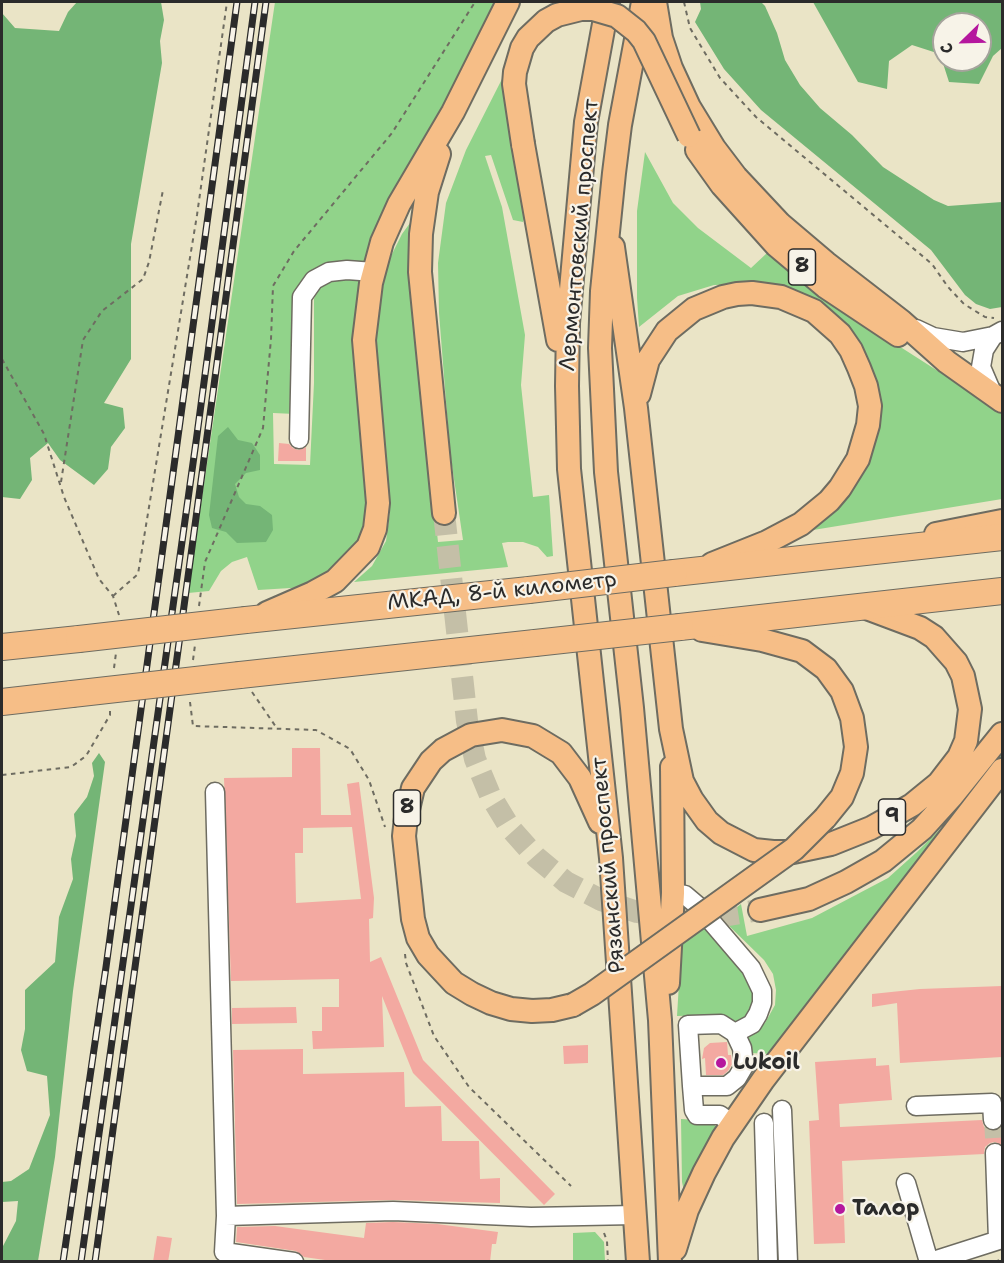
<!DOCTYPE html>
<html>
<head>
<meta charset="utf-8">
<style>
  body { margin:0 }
  #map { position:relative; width:1004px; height:1263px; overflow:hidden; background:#eae4c6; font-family:"Shantell Sans",sans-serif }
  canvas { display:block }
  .frame { position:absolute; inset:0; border:3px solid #2b2b2b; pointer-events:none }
  .north { position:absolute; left:932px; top:12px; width:60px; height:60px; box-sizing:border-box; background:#f7f3e8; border:2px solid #a5a39c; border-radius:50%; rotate:247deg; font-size:16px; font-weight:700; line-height:24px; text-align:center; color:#2b2b2b }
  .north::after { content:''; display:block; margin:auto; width:21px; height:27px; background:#b5179e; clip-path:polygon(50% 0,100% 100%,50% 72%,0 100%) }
</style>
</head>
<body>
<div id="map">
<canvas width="1004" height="1263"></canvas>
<div class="frame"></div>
<div class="north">С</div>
</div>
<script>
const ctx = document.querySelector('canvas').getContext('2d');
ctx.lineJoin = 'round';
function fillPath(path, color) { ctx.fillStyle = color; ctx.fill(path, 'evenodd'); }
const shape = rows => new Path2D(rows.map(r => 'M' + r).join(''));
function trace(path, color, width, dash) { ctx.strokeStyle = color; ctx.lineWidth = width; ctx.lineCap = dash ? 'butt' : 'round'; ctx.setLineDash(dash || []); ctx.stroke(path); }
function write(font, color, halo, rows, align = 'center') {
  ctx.font = font + ' "Shantell Sans",sans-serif'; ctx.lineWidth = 4.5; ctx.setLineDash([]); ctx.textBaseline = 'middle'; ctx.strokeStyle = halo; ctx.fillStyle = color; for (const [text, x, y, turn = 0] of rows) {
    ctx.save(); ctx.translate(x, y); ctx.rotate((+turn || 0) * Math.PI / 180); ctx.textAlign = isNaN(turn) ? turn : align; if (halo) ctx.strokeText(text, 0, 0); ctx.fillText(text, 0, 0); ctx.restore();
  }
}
fillPath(shape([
  [275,2,503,2,374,251,363,265,328,263,306,275,298,289,295,414,273,413,274,464,310,465,314,383,314,299,319,285,334,276,367,279,370,526,352,558,307,587,258,590,247,557,232,562,221,571,209,591,188,593],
  [503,77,525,216,523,222,513,220,491,155,485,156,502,207,525,335,521,385,533,497,549,495,553,556,547,557,538,547,523,542,508,542,502,543,508,567,354,582,372,566,386,541,390,512,375,358,381,276,402,234,421,208,413,272,416,347,438,542,463,540,450,452,439,313,438,263,446,203,466,150],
  [645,152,673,203,698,228,751,268,767,253,687,157,689,155,866,325,1002,412,1002,499,801,532,866,453,861,352,758,284,714,285,678,296,639,327,637,298,637,211],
  [1002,750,1002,756,770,1054,751,1053,745,1040,765,1023,775,1005,776,990,773,974,764,960,722,919,741,904,747,936,812,918,888,878,917,852,949,820],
  [684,901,757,988,753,1011,738,1024,725,1015,677,1016],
  [681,1119,712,1121,716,1127,714,1136,684,1191,682,1182],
  [595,1232,604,1242,605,1261,573,1261,573,1233]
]), '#91d38a');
fillPath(shape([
  [77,2,161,2,164,20,160,41,162,63,131,244,131,359,104,403,123,408,125,428,111,447,108,469,94,485,60,460,48,443,30,458,32,480,20,499,2,497,2,13,15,28,59,31,68,12],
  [700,2,761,2,765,6,777,33,785,60,800,85,820,108,852,135,883,167,934,200,948,206,1002,202,1002,307,990,309,976,304,965,295,931,250,761,110,724,69,695,22,701,9],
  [813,2,1002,2,1002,48,993,56,979,84,949,82,940,54,912,45,889,61,887,89,858,82],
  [944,24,980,24,980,60,944,60],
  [228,427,238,440,252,443,260,455,260,470,246,473,235,484,239,497,246,504,260,506,272,515,273,530,266,542,237,543,226,532,212,528,209,515,218,436],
  [99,753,105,762,73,991,55,1157,38,1261,2,1261,2,1248,16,1221,18,1201,2,1202,2,1182,11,1181,29,1169,50,1115,47,1076,27,1071,21,1050,25,1029,25,990,55,962,59,917,73,879,71,859,76,836,74,814,87,797,94,776,92,763]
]), '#74b576');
fillPath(shape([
  [279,443,289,444,293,448,298,450,306,447,306,461,278,461],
  [292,748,320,748,321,815,351,815,347,784,359,782,374,898,373,918,369,919,370,962,381,957,423,1060,555,1194,544,1205,413,1073,382,996,384,1047,313,1049,312,1031,322,1031,322,1007,339,1007,339,979,231,981,224,778,292,777],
  [352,827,361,899,296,903,295,853,303,853,303,828],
  [1002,986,1002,1057,900,1063,897,1003,872,1007,872,994,920,989],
  [296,1007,297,1023,232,1024,232,1008],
  [727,1042,728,1055,731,1055,732,1064,728,1071,723,1075,706,1075,705,1058,702,1059,704,1048,710,1043],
  [588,1045,588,1063,564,1064,563,1046],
  [303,1049,303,1074,404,1072,405,1107,441,1106,442,1141,479,1141,480,1179,500,1178,500,1203,393,1200,237,1204,233,1050],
  [876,1058,876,1066,889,1065,892,1100,839,1104,840,1127,982,1120,984,1127,989,1130,994,1131,1002,1126,1002,1145,995,1142,990,1143,985,1147,984,1154,842,1161,845,1243,814,1244,809,1121,819,1120,815,1062],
  [393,1222,437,1224,498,1232,496,1244,492,1244,490,1262,339,1262,304,1257,296,1251,236,1242,237,1227,275,1226,364,1238,366,1223],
  [157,1236,172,1238,168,1262,153,1262]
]), '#f3a9a1');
trace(shape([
  [993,1120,995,1153]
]), '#c4bfa7', 18, [18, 9]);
trace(shape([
  [444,513,467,721,475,759,490,795,510,828,536,857,566,882,601,900,637,912,676,918,715,917,760,910]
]), '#c4bfa7', 22, [22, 11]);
const minor = shape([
  [916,329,933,337,963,342,993,336,1002,331],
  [993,336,984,350,981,367,993,395],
  [299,439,302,297,314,280,329,272,347,270,374,272],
  [215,792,226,1216,393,1211,531,1217,635,1215],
  [673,893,685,895,698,906,751,968,762,991,762,1003,758,1014,752,1024,735,1033],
  [692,1086,688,1025,721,1024,735,1033,742,1048,744,1066,737,1078,727,1086,692,1086,694,1110,697,1115,720,1115,727,1120,730,1128],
  [916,1106,992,1103,993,1120],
  [782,1110,788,1262],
  [764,1123,768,1262],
  [995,1153,998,1240],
  [906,1183,929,1262],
  [226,1216,224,1252,294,1262],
  [930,1262,1002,1239]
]);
const major = shape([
  [608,2,586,122,568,323,567,386,569,469,611,858,638,1262],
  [643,2,620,125,614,173,602,291,600,348,606,472,632,708,660,1020,670,1262],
  [655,2,661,38,671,68,689,107,714,148,736,177,780,224,826,263,901,321,947,362,1002,401],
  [523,144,558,340],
  [697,150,722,185,776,245,826,287,898,335],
  [439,154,427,192,421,234,420,272,444,513],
  [613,247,636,408,671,729,682,781,692,800,707,821,721,833,754,850,773,852,793,852,831,844,871,828,912,805,939,783,959,757,966,741,970,709,963,676,956,662,934,637,920,628,864,607],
  [639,394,648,360,667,331,694,309,723,297,737,294,752,293,781,297,814,311,840,334,851,350,859,368,866,386,870,406,868,425,858,459,840,488,829,501,801,524,767,542,712,564],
  [936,534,1002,521],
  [267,613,313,593,335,581,368,547,375,529,378,503,364,340,371,283,382,242,399,204,453,112,508,2],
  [702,630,762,640,802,651,826,669,842,691,852,718,856,747,852,773,842,797,825,818],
  [760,910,809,899,846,882,883,861,922,829,952,796,1002,734],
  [668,983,673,893,672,767],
  [573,1005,552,1010,532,1011,511,1009,491,1003,472,994,454,983,440,968,428,955,418,938,413,919,404,836,406,818,413,788,431,761,443,750,471,735,502,730,533,736,561,753,580,778,600,822],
  [675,1249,687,1210,704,1173,723,1138,763,1080,1002,770]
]);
const highway = shape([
  [674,573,1002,537],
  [246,620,529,590],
  [680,627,1002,591],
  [2,647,79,639],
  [240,675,535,643],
  [2,702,72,694]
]);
trace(minor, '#6e6c61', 21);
trace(major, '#6e6c61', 26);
trace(highway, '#6e6c61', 28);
trace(shape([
  [684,2,690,28,720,78,756,117,932,264,948,287,964,304,985,317,994,318],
  [2,359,44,434,64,497,99,579,113,596,119,615],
  [61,482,83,340,102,311,143,279,149,262,163,190],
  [113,596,138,574,197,215,227,2],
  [199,606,205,562,263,428,271,339,273,286,294,251,392,133,475,2],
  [193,660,195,645],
  [114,668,116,653],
  [252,692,276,727],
  [190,702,193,726,316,730,350,749,369,780,385,827],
  [2,775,71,767,86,756,110,715,110,710],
  [405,954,406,963,434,1036,469,1087,571,1186],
  [604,1233,607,1241,608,1262],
  [995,1262,1002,1259]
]), '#6e6c61', 2, [4.5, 4.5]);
trace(minor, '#fff', 18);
trace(major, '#f6be87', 22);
trace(highway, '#f6be87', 26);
const rail = shape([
  [63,1262,106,967,237,2],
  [81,1262,196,442,255,2],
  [95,1262,266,2]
]);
trace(rail, '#2b2b2b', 7);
trace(rail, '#f7f3e8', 4.5, [14]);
const majorBridge = shape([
  [523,144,514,84,515,72,522,48,528,38,546,21,557,15,581,9,593,9,617,16,636,31,644,41,689,136],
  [573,1005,592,994,794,849,825,818]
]);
const highwayBridge = shape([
  [529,590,674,573],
  [79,639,246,620],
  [535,643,680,627],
  [72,694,240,675]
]);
trace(majorBridge, '#6e6c61', 26, []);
trace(highwayBridge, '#6e6c61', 28, []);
trace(majorBridge, '#f6be87', 22);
trace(highwayBridge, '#f6be87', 26);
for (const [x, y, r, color] of [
  [721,1063,6,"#b5179e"],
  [840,1209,6,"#b5179e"]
]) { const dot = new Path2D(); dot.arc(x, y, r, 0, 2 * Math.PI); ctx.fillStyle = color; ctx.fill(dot); trace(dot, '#f7f3e8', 2); }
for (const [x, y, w] of [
  [802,267,27],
  [407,808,27],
  [892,817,27]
]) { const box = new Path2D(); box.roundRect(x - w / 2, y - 18, w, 36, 4.5); ctx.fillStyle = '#f7f3e8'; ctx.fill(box); trace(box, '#2b2b2b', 1.5); }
write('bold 21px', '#2b2b2b', null, [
  ["8",802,267],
  ["8",407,808],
  ["9",892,817]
]);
write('22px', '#2b2b2b', '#f7f3e8', [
  ["Лермонтовский проспект",580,235,-85],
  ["МКАД, 8-й километр",502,592,-6],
  ["Рязанский проспект",609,865,-95]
]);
write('bold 22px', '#2b2b2b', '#f7f3e8', [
  ["Lukoil",733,1063],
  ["Талор",852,1209]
], 'left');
</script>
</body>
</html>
